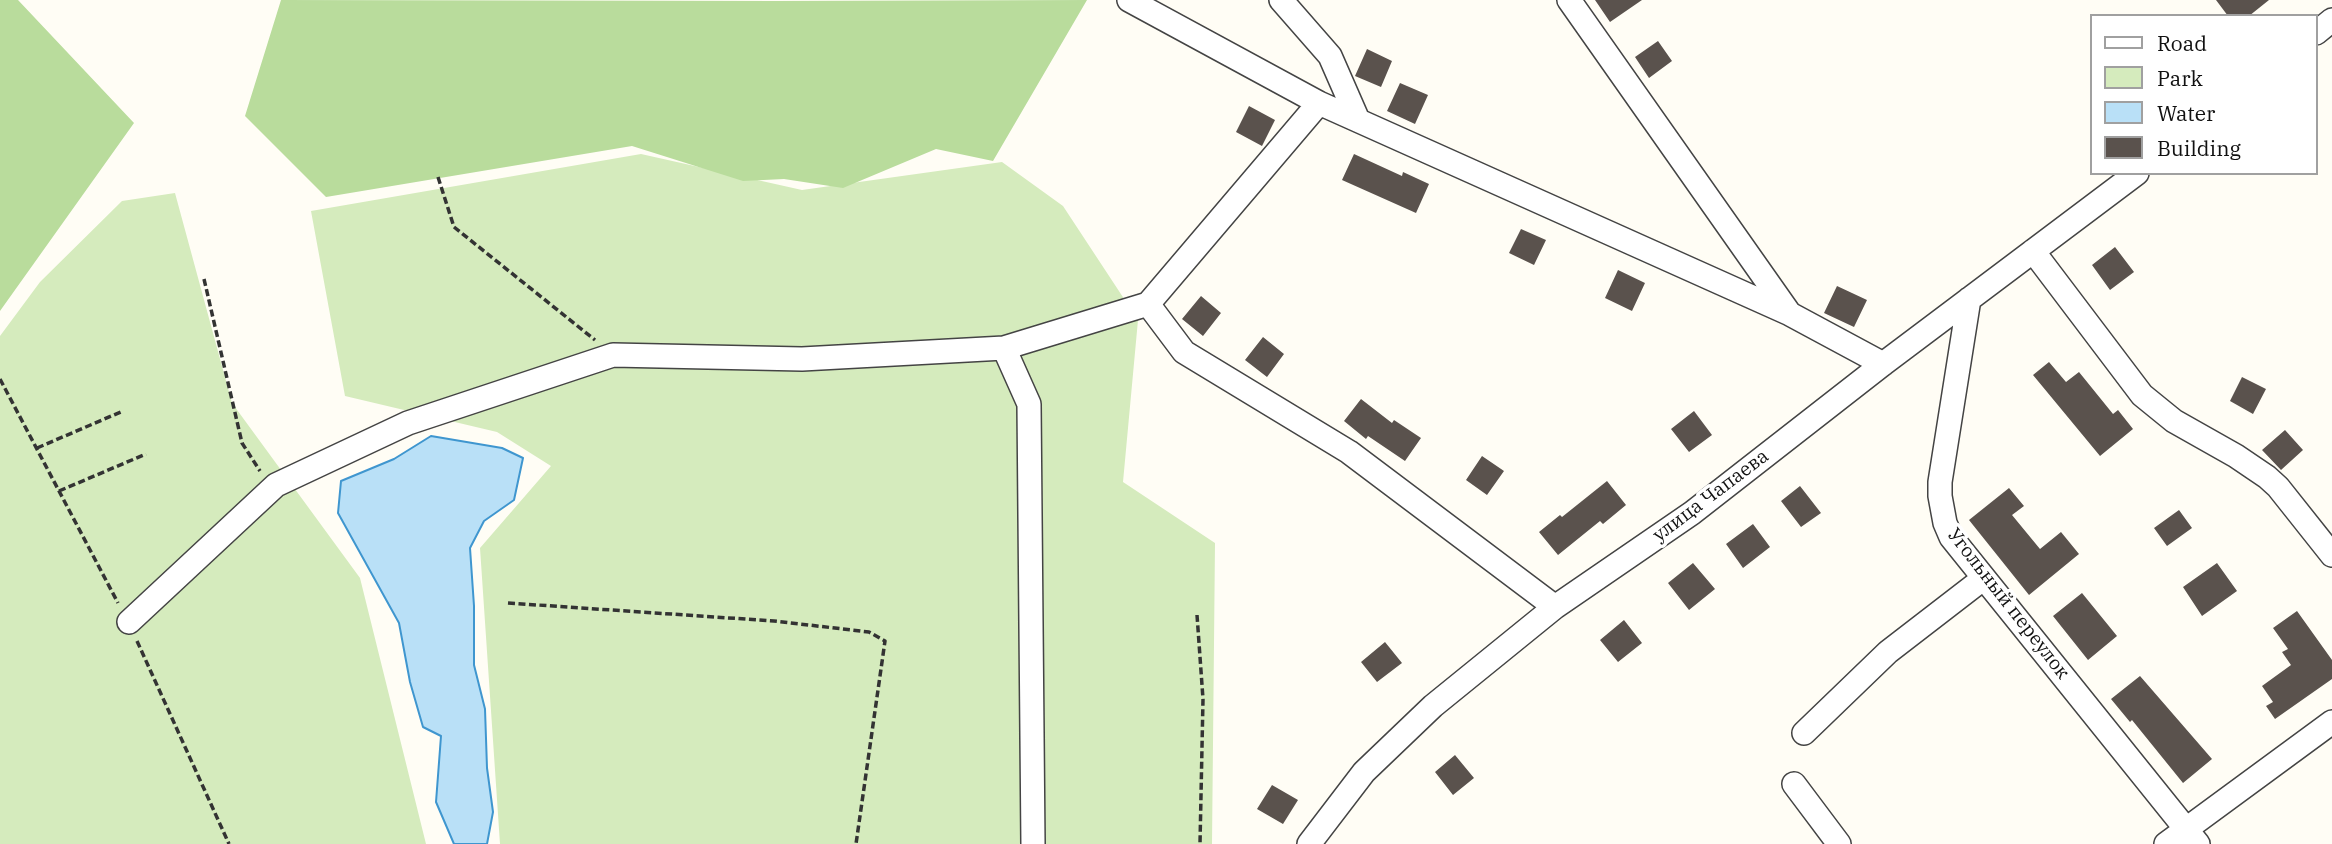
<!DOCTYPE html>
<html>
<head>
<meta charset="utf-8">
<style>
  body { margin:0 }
  #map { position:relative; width:2332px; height:844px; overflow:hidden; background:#fffdf5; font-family:"IBM Plex Serif",serif }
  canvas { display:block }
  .legend { position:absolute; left:2090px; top:14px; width:228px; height:161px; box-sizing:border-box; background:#fff; border:2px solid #a0a0a0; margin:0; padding:9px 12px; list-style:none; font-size:21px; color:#111 }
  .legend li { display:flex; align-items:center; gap:14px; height:35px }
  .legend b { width:35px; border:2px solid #a0a0a0 }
</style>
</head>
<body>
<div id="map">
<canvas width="2332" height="844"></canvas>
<ul class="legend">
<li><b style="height:9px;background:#fff"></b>Road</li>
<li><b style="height:19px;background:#d5ebbd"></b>Park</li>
<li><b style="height:19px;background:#b9e0f7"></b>Water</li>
<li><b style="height:19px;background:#5a524d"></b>Building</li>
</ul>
</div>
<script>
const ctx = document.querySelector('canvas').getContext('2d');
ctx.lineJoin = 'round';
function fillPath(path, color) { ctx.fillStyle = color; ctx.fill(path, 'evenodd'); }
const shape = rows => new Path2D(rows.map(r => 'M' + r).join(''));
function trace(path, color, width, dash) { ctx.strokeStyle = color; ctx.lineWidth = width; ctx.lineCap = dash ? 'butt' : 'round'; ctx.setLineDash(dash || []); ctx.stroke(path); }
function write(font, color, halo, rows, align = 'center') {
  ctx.font = font + ' "IBM Plex Serif",serif'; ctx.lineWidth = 7; ctx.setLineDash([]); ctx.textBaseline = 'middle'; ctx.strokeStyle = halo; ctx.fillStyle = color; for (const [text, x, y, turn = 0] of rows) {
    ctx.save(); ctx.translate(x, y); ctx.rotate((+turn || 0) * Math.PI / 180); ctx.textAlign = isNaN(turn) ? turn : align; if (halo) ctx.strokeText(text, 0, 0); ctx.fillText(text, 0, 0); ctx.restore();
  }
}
fillPath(shape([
  [641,154,802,190,1002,162,1063,206,1138,320,1123,482,1215,543,1212,844,500,844,480,548,551,466,497,432,345,396,311,211],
  [175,193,232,403,360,578,426,844,0,844,0,336,40,282,122,201]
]), '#d5ebbd');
fillPath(shape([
  [0,0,18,0,134,123,0,311],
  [281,0,775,1,1087,0,993,161,936,149,843,188,784,179,743,181,632,146,326,197,245,116]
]), '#b9dc9c');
const water = shape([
  [431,436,502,448,523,458,514,500,484,521,470,548,474,606,474,665,485,709,487,768,493,812,487,844,454,844,436,802,441,736,423,727,410,682,399,623,338,513,341,481,394,459,431,436]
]);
fillPath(water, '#b9e0f7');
trace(water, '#3f96cf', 2);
fillPath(shape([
  [1595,0,1642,0,1610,22],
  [2216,0,2269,0,2249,16,2228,16],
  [1658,41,1672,61,1649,78,1635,57],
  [1367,49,1392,61,1381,87,1355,76],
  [1400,83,1428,95,1415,124,1387,111],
  [1249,106,1275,120,1262,146,1236,132],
  [1354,154,1402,176,1403,172,1429,184,1416,213,1342,180],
  [1521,229,1546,240,1534,265,1509,253],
  [2115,247,2134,272,2110,290,2092,265],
  [1618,270,1645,283,1632,311,1605,298],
  [1837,286,1867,300,1854,327,1824,313],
  [1201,296,1221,313,1203,336,1182,319],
  [1263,337,1284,354,1267,377,1245,360],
  [2049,362,2066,382,2079,372,2113,414,2118,410,2133,429,2100,456,2033,375],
  [2242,377,2266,389,2253,414,2230,401],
  [1361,399,1392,423,1394,420,1421,438,1405,461,1368,436,1366,439,1344,421],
  [1694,411,1712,435,1689,452,1671,429],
  [2285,430,2303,450,2281,470,2262,450],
  [1482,456,1504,471,1487,495,1466,480],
  [1607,481,1626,505,1603,524,1600,521,1558,555,1539,532,1560,515,1562,517],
  [1800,486,1821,513,1801,527,1781,501],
  [2009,488,2024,506,2012,515,2040,549,2061,532,2079,554,2029,595,1969,520],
  [2179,510,2192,528,2167,546,2154,528],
  [1753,524,1770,547,1743,568,1726,544],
  [1693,563,1715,589,1689,610,1668,583],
  [2217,563,2237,591,2202,616,2183,587],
  [2082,593,2117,636,2088,660,2053,616],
  [2297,611,2332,660,2332,679,2275,719,2266,706,2273,702,2262,686,2291,665,2282,652,2288,649,2273,628],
  [1624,620,1642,643,1618,662,1600,640],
  [1385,642,1402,663,1377,682,1361,662],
  [2140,676,2212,759,2183,783,2132,720,2130,722,2111,699],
  [1455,755,1474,778,1453,795,1435,772],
  [1272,785,1298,800,1283,824,1257,809]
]), '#5a524d');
const minor = shape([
  [1129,0,1319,103,1790,314,1883,364],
  [1281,0,1330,56,1358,120],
  [1569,0,1790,314],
  [2316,33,2332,20],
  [2033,251,2142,395,2174,421,2236,456,2267,477,2278,487,2332,555],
  [1969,299,1940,482,1940,496,1945,523,1951,537,2198,844],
  [1148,304,1184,352,1349,452,1555,607],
  [1004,348,1029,404,1033,844],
  [129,622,276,485,408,423,613,355,802,359,1004,348,1148,304,1319,103],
  [1804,733,1888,652,1984,578],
  [1794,784,1839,844],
  [1309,844,1364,772,1433,706,1555,607,1692,513,1883,364,2137,173],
  [2166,844,2332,722]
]);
trace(minor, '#444', 26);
trace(shape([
  [438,177,454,227,595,340],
  [204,279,242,443,260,471],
  [0,379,118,603],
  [37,448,123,411],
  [59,491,146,454],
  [508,603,774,621,869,632,885,641,856,844],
  [1197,615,1203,699,1200,844],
  [137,641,229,844]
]), '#333', 3.5, [7, 3.5]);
trace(minor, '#fff', 23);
write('19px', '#111', '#fff', [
  ["улица Чапаева",1711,496,-37],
  ["Угольный переулок",2008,604,52]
]);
</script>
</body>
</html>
